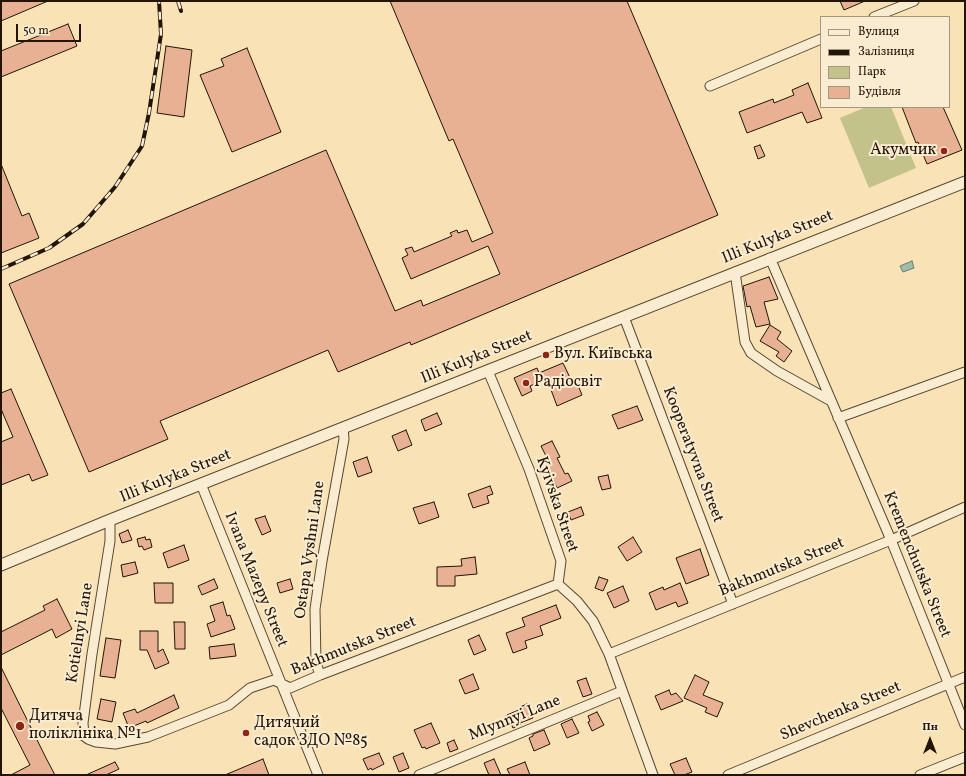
<!DOCTYPE html>
<html>
<head>
<meta charset="utf-8">
<style>
  body { margin:0 }
  #map { position:relative; width:966px; height:776px; overflow:hidden; background:#f8e2b6; font-family:Vollkorn,serif }
  canvas { display:block }
  .frame { position:absolute; inset:0; border:2px solid #221406; pointer-events:none }
  .legend { position:absolute; left:820px; top:16px; width:130px; height:92px; box-sizing:border-box; background:#faecd0; border:1px solid #a4967f; margin:0; padding:5px 7px; list-style:none; font-size:12px; color:#221406 }
  .legend li { display:flex; align-items:center; gap:8px; height:20px }
  .legend b { width:20px; border:1px solid #a4967f }
  .north { position:absolute; left:910px; top:720px; width:40px; height:40px; -webkit-text-stroke:3px #faecd0; paint-order:stroke; rotate:0deg; font-size:11px; font-weight:700; line-height:16px; text-align:center; color:#221406 }
  .north::after { content:''; display:block; margin:auto; width:14px; height:18px; background:#221406; clip-path:polygon(50% 0,100% 100%,50% 72%,0 100%) }
  .scale { position:absolute; left:16px; top:24px; width:65px; height:18px; box-sizing:border-box; border:2px solid #221406; border-top:0; padding-left:5px; font-size:12px; line-height:14px; white-space:nowrap; color:#221406; -webkit-text-stroke:3px #faecd0; paint-order:stroke }
</style>
</head>
<body>
<div id="map">
<canvas width="966" height="776"></canvas>
<div class="frame"></div>
<ul class="legend">
<li><b style="height:5px;background:#faecd0"></b>Вулиця</li>
<li><b style="height:5px;background:#221406"></b>Залізниця</li>
<li><b style="height:11px;background:#c3c28a"></b>Парк</li>
<li><b style="height:11px;background:#e9b194"></b>Будівля</li>
</ul>
<div class="north">Пн</div>
<div class="scale">50 m</div>
</div>
<script>
const ctx = document.querySelector('canvas').getContext('2d');
ctx.lineJoin = 'round';
function fillPath(path, color) { ctx.fillStyle = color; ctx.fill(path, 'evenodd'); }
const shape = rows => new Path2D(rows.map(r => 'M' + r).join(''));
function trace(path, color, width, dash) { ctx.strokeStyle = color; ctx.lineWidth = width; ctx.lineCap = dash ? 'butt' : 'round'; ctx.setLineDash(dash || []); ctx.stroke(path); }
function write(font, color, halo, rows, align = 'center') {
  ctx.font = font + ' Vollkorn,serif'; ctx.lineWidth = 4; ctx.setLineDash([]); ctx.textBaseline = 'middle'; ctx.strokeStyle = halo; ctx.fillStyle = color; for (const [text, x, y, turn = 0] of rows) {
    ctx.save(); ctx.translate(x, y); ctx.rotate((+turn || 0) * Math.PI / 180); ctx.textAlign = isNaN(turn) ? turn : align; if (halo) ctx.strokeText(text, 0, 0); ctx.fillText(text, 0, 0); ctx.restore();
  }
}
fillPath(shape([
  [866,107,891,107,916,168,869,188,840,118]
]), '#c3c28a');
const water = shape([
  [912,261,914,268,903,272,900,266,912,261]
]);
fillPath(water, '#9ebeab');
trace(water, '#6c7a69', 1);
const building = shape([
  [1,1,48,1,1,21,1,1],
  [390,1,627,1,718,215,411,345,410,342,338,372,328,350,160,421,168,439,89,472,9,284,326,150,395,311,421,300,423,306,500,274,488,246,411,279,402,258,408,255,405,249,412,247,414,252,452,236,450,233,457,230,458,233,467,230,472,242,493,233,453,139,449,141,390,1],
  [840,1,865,1,844,10,840,1],
  [68,24,77,46,1,77,1,51,68,24],
  [166,46,192,50,184,117,157,113,166,46],
  [247,48,281,132,232,152,200,75,224,66,221,59,247,48],
  [808,83,822,118,807,123,802,112,747,133,739,112,773,99,774,103,794,95,792,90,808,83],
  [902,107,943,107,962,150,927,164,918,142,916,143,902,107],
  [760,145,765,156,758,159,754,147,760,145],
  [1,164,22,216,29,213,39,238,1,253,1,164],
  [769,277,778,299,764,302,770,324,756,327,750,306,747,307,743,286,769,277],
  [770,325,781,332,777,339,792,351,784,362,776,356,779,352,760,341,770,325],
  [563,363,573,384,577,383,582,395,557,406,547,379,530,386,532,391,522,396,514,378,537,368,539,373,563,363],
  [11,389,48,475,32,481,29,474,1,485,1,442,13,437,1,409,1,393,11,389],
  [637,406,643,420,618,429,612,415,637,406],
  [437,413,442,424,425,431,421,420,437,413],
  [406,430,412,445,398,451,392,436,406,430],
  [552,441,560,457,557,458,565,474,568,473,572,481,557,488,547,465,550,464,541,446,552,441],
  [367,457,372,472,358,477,353,462,367,457],
  [608,475,611,488,602,490,598,477,608,475],
  [490,486,493,494,487,496,489,503,473,508,468,494,490,486],
  [434,502,439,517,419,524,413,508,434,502],
  [581,507,584,515,571,520,568,512,581,507],
  [265,516,271,531,262,535,255,519,265,516],
  [128,530,132,540,122,543,119,534,128,530],
  [145,537,146,540,150,539,152,547,144,550,142,546,139,547,137,539,145,537],
  [633,537,642,552,627,561,618,547,633,537],
  [184,545,189,560,168,568,163,553,184,545],
  [700,549,709,575,686,584,676,558,700,549],
  [475,557,477,574,455,576,455,586,437,586,437,567,462,566,461,559,475,557],
  [135,562,138,573,123,577,121,565,135,562],
  [599,577,608,580,603,591,595,588,599,577],
  [214,579,218,588,202,595,198,586,214,579],
  [290,579,293,589,280,593,277,583,290,579],
  [154,583,173,583,173,603,155,603,154,583],
  [680,583,688,603,678,607,676,602,656,610,649,593,663,587,664,590,680,583],
  [623,586,629,601,614,608,607,593,623,586],
  [57,599,72,629,56,638,52,629,1,655,1,632,45,610,43,606,57,599],
  [223,602,227,616,230,615,235,629,211,637,207,624,215,621,210,606,223,602],
  [556,605,561,618,540,626,543,635,525,641,527,648,513,653,506,633,525,626,522,618,556,605],
  [174,622,185,622,185,649,175,649,174,622],
  [140,631,158,631,158,652,163,649,169,663,155,669,147,650,140,650,140,631],
  [479,635,486,650,474,655,468,640,479,635],
  [106,638,121,640,115,678,100,676,106,638],
  [234,644,236,656,210,659,209,647,234,644],
  [1,667,46,758,55,775,11,775,30,765,1,708,1,667],
  [473,674,479,689,465,694,459,680,473,674],
  [695,675,709,682,703,695,723,703,717,717,705,712,707,708,684,698,695,675],
  [586,678,592,694,583,697,577,681,586,678],
  [669,690,671,695,676,693,683,701,661,710,655,696,669,690],
  [174,695,179,708,147,723,146,721,129,728,123,713,135,709,137,713,174,695],
  [101,699,116,702,112,722,97,719,101,699],
  [527,704,533,718,520,723,520,725,513,728,507,715,521,709,520,707,527,704],
  [597,712,604,725,592,731,588,722,590,721,588,716,597,712],
  [572,719,579,733,567,738,561,724,572,719],
  [431,723,440,743,426,749,425,747,422,748,414,730,431,723],
  [544,730,550,744,534,751,529,738,533,736,533,734,544,730],
  [454,740,458,749,450,752,447,743,454,740],
  [379,753,384,764,372,770,371,768,368,770,363,759,379,753],
  [403,753,409,768,399,772,393,757,403,753],
  [686,758,692,772,684,775,675,775,670,764,686,758],
  [263,759,269,775,225,775,263,759],
  [494,759,501,775,489,775,484,763,494,759],
  [115,762,119,769,106,775,86,775,115,762],
  [525,762,530,775,510,775,507,769,525,762]
]);
fillPath(building, '#e9b194');
trace(building, '#221406', 1);
const minor = shape([
  [874,17,914,1],
  [710,86,821,39],
  [770,258,891,540,965,725],
  [735,272,745,342,751,353,777,371,831,401],
  [624,317,733,604],
  [488,371,529,469,561,561,558,584,577,601,593,621,609,654,653,775],
  [838,418,965,372],
  [201,484,318,775],
  [110,520,110,541,92,654,83,723,84,736,88,739,96,742,115,744,148,737,229,705,250,688,274,680,290,688,320,675,558,584],
  [609,654,891,540,965,507],
  [320,675,316,663,315,609,322,561,344,439,343,428],
  [419,775,622,691],
  [728,775,965,677],
  [920,775,965,757]
]);
const tertiary = shape([
  [1,565,110,520,965,182]
]);
trace(minor, '#584832', 11);
trace(tertiary, '#584832', 13);
trace(minor, '#faecd0', 9);
trace(tertiary, '#faecd0', 11);
const rail = shape([
  [178,1,181,11],
  [1,269,49,248,83,224,115,187,142,146,149,113,161,34,159,1]
]);
trace(rail, '#221406', 4);
trace(rail, '#faecd0', 2.5, [8]);
for (const [x, y, r, color] of [
  [944,151,4,"#8f2418"],
  [546,355,4,"#8f2418"],
  [526,383,4,"#8f2418"],
  [20,726,5,"#8f2418"],
  [246,733,4,"#8f2418"]
]) { const dot = new Path2D(); dot.arc(x, y, r, 0, 2 * Math.PI); ctx.fillStyle = color; ctx.fill(dot); trace(dot, '#faecd0', 1.5); }
write('16px', '#221406', '#faecd0', [
  ["Акумчик",936,151,"right"],
  ["Вул. Київська",554,355],
  ["Радіосвіт",534,383],
  ["Дитяча",29,717],
  ["поліклініка №1",29,735],
  ["Дитячий",254,724],
  ["садок ЗДО №85",254,742]
], 'left');
write('16px', '#221406', '#faecd0', [
  ["Illi Kulyka Street",778,238,-22],
  ["Illi Kulyka Street",477,358,-22],
  ["Kooperatyvna Street",692,455,69],
  ["Illi Kulyka Street",176,477,-22],
  ["Kyivska Street",556,505,71],
  ["Ostapa Vyshni Lane",311,550,-82],
  ["Kremenchutska Street",916,565,68],
  ["Bakhmutska Street",782,568,-22],
  ["Ivana Mazepy Street",255,580,68],
  ["Kotielnyi Lane",81,633,-81],
  ["Bakhmutska Street",354,647,-22],
  ["Shevchenka Street",841,712,-23],
  ["Mlynnyi Lane",515,719,-22]
]);
</script>
</body>
</html>
